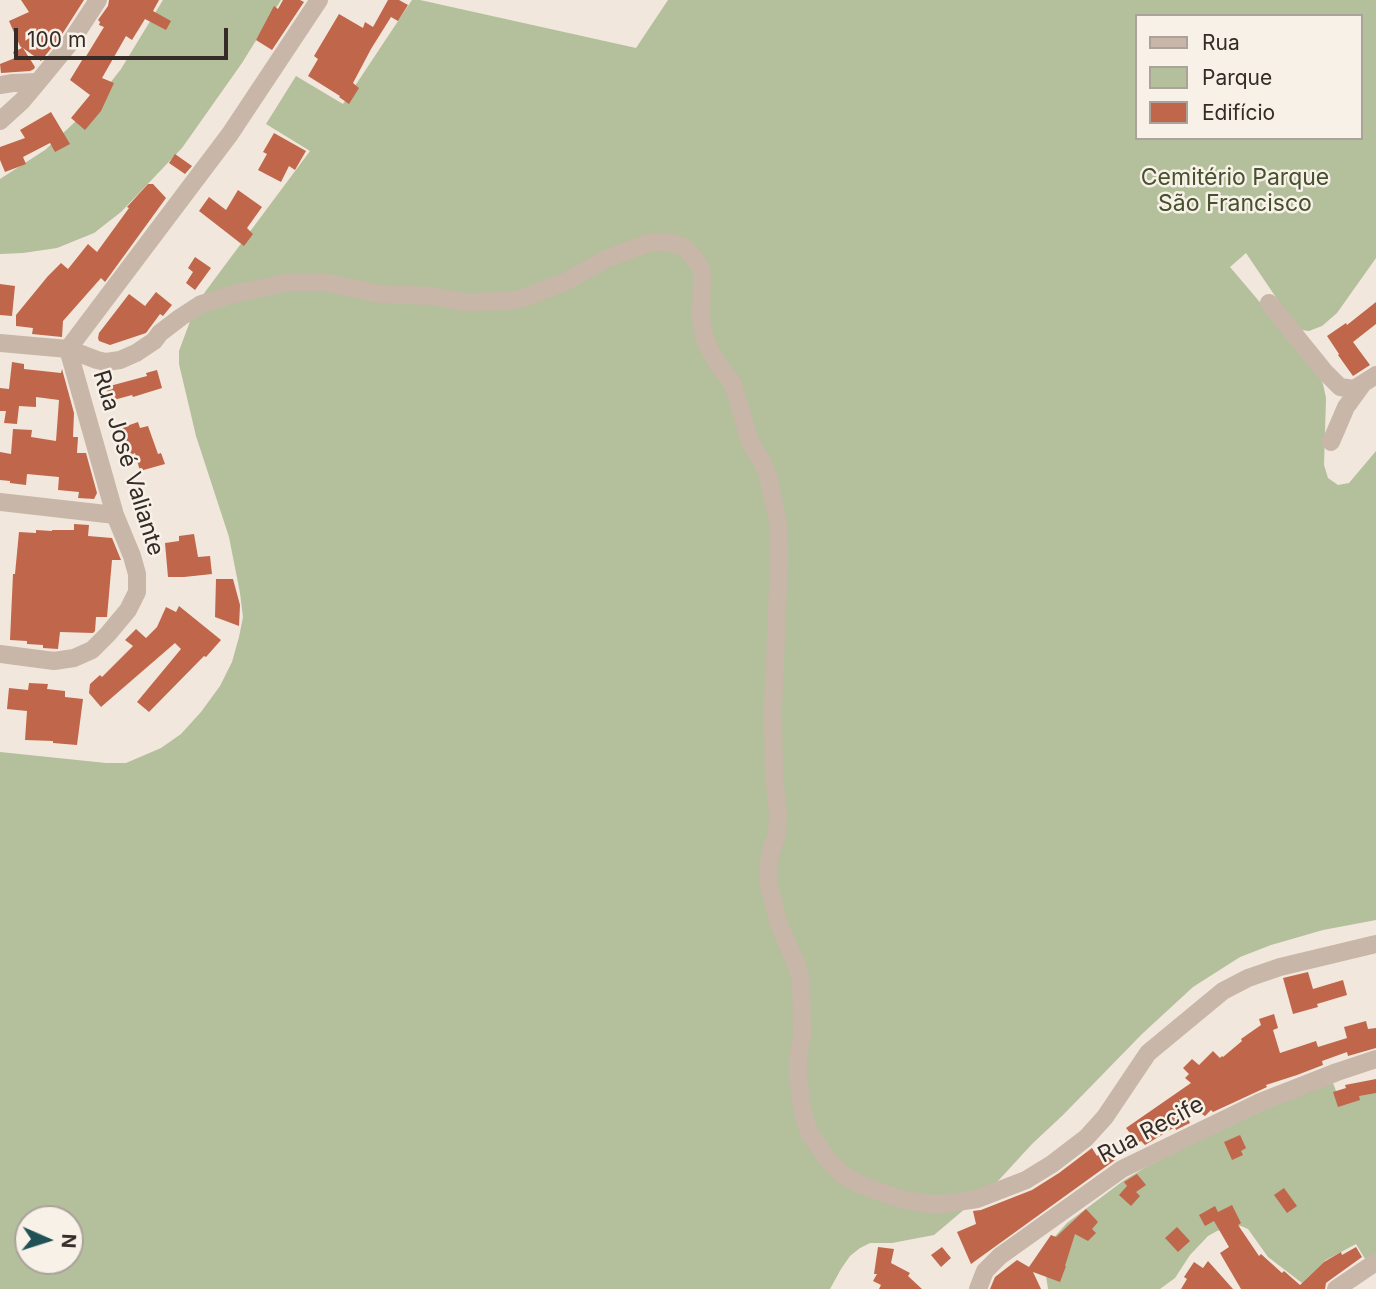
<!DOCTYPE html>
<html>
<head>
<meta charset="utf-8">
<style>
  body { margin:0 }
  #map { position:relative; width:1376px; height:1289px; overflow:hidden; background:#f1e7dc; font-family:Inter,sans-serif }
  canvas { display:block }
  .legend { position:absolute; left:1135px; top:14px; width:228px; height:126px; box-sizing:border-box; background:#f8f1e8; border:2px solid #aaa29b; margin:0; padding:9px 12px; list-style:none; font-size:21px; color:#352c28 }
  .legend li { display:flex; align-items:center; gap:14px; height:35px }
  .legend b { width:35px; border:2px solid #aaa29b }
  .north { position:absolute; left:14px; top:1205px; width:70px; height:70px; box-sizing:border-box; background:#f8f1e8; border:2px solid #aaa29b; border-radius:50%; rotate:93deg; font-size:19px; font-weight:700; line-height:28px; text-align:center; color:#352c28 }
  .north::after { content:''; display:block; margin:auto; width:24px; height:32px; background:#205255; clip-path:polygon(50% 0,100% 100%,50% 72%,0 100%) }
  .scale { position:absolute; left:14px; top:28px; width:214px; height:32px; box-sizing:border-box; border:4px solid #352c28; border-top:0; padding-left:9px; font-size:21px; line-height:24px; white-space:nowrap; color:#352c28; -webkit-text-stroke:5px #f8f1e8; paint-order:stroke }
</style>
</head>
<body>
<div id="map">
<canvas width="1376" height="1289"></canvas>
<ul class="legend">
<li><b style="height:9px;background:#c8b6a8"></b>Rua</li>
<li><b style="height:19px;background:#b4bf9c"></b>Parque</li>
<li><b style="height:19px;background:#c0664a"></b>Edifício</li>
</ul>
<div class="north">N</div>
<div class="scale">100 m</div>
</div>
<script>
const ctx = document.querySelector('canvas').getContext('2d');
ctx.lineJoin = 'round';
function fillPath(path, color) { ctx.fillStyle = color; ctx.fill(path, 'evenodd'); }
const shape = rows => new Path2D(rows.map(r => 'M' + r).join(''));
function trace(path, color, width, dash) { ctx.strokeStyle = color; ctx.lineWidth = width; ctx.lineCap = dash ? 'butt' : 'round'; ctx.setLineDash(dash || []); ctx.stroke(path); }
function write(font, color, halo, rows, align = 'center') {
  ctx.font = font + ' Inter,sans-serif'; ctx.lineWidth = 5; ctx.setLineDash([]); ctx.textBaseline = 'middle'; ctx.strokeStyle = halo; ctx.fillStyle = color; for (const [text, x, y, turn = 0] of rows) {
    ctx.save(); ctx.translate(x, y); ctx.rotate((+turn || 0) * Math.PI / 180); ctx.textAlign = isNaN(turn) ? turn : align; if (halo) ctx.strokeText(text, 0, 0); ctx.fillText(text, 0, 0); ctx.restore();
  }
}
fillPath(shape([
  [163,0,281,0,242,63,182,148,121,212,94,233,57,248,23,253,0,254,0,179,45,150,92,106,121,69],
  [412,0,420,0,636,48,668,0,1376,0,1376,258,1337,313,1322,326,1309,331,1301,330,1294,324,1246,253,1230,267,1303,353,1318,374,1323,384,1326,398,1324,465,1328,478,1338,485,1349,483,1376,451,1376,920,1323,930,1271,945,1240,957,1193,987,1142,1034,1063,1115,1032,1144,998,1181,934,1235,892,1243,870,1243,860,1248,850,1256,841,1269,830,1289,0,1289,0,752,106,763,126,763,161,748,181,734,201,712,220,686,232,662,239,637,243,617,240,593,229,537,196,436,179,364,179,351,192,316,205,292,310,151,266,124,296,76,343,104],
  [1136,16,1360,16,1360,138,1136,138],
  [28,1219,70,1219,70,1261,28,1261],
  [1333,1083,1339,1099,1376,1091,1376,1256,1367,1262,1356,1244,1326,1260,1302,1283,1268,1257,1248,1229,1241,1226,1231,1227,1217,1231,1208,1236,1190,1255,1175,1278,1160,1289,1048,1289,1045,1269,1050,1242,1067,1223,1123,1181,1146,1167,1192,1144,1276,1104]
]), '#b4bf9c');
fillPath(shape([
  [21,0,84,0,61,36,41,61,23,48,35,67,34,69,30,71,1,73,0,64,15,58,13,52,22,48,20,46,9,21,29,12],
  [109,0,159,0,153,11,171,21,166,30,145,19,132,40,126,36,102,78,114,83,101,111,85,130,71,118,90,95,70,80,84,57,85,58,104,27,99,25,100,22,98,20,108,6],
  [283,0,300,0,304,2,272,50,256,40,274,6,278,9],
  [388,0,399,0,408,5,398,21,391,17,371,49,353,83,359,88,349,104,339,97,340,96,308,76,318,59,314,56,339,14,363,28,365,22,373,27],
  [51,112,70,144,55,152,50,143,23,157,26,164,5,172,0,160,0,147,25,138,20,130],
  [274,133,306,151,295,170,289,166,281,182,258,170,267,154,263,152],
  [175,154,192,166,185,174,169,163],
  [148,184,153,184,166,198,105,282,101,278,63,321,62,337,32,334,33,328,16,326,16,315,48,276,61,263,68,269,88,244,97,252,129,208,127,207],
  [238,190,262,207,247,228,253,234,244,246,199,211,209,197,226,210],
  [195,257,211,268,195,290,186,283,193,272,188,268],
  [0,284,15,286,12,316,0,315],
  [156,292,172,305,163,316,160,314,146,333,110,345,99,341,98,338,99,333,129,294,145,306],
  [1376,302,1376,324,1353,342,1370,365,1353,376,1338,355,1339,354,1327,336,1346,323,1347,325],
  [12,362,24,364,24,369,61,373,62,369,74,413,73,437,78,437,77,453,86,453,97,493,94,499,78,498,79,492,58,490,59,477,27,474,26,485,10,483,10,481,0,480,0,452,11,454,13,429,32,430,31,437,56,441,59,400,36,397,36,407,19,406,17,424,4,423,6,411,0,411,0,388,9,389],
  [157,370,162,388,133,397,132,395,110,401,106,387,147,376,146,373],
  [138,422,140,428,148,426,158,454,161,453,165,464,140,471,135,453,131,455,121,428],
  [74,524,89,525,88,536,112,538,121,560,112,560,107,617,96,617,95,631,93,633,60,632,58,649,43,648,43,645,27,644,27,641,10,640,13,574,15,574,19,532,36,533,36,530,52,531,52,530,74,530],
  [194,534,198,557,210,556,212,574,184,577,168,577,165,543,179,541,179,536],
  [216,579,233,579,240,605,239,626,215,617],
  [179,606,221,640,206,657,204,656,149,712,137,702,181,649,175,643,101,707,89,693,90,684,100,675,102,677,133,646,125,640,136,629,146,638,157,627,166,607,176,612],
  [29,683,48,684,47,689,65,691,65,697,83,699,77,745,53,743,53,741,25,740,27,711,7,709,9,688,28,690],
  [1308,972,1313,989,1343,980,1347,995,1317,1004,1318,1007,1293,1014,1283,978],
  [1274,1014,1278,1028,1273,1030,1280,1053,1316,1041,1318,1047,1347,1038,1344,1027,1366,1021,1368,1029,1376,1028,1376,1048,1348,1056,1347,1052,1322,1061,1323,1065,1297,1075,1266,1085,1267,1087,1213,1112,1211,1110,1205,1116,1179,1099,1190,1123,1176,1130,1175,1127,1145,1145,1141,1141,1138,1143,1126,1128,1191,1083,1185,1078,1189,1074,1183,1068,1192,1059,1199,1065,1213,1051,1220,1058,1222,1056,1223,1057,1242,1041,1241,1039,1261,1025,1259,1019],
  [1376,1079,1376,1093,1359,1096,1360,1100,1338,1107,1333,1092,1346,1088,1345,1085],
  [1240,1135,1246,1148,1241,1151,1243,1155,1232,1160,1224,1142],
  [1092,1148,1097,1156,1105,1149,1115,1160,971,1264,957,1232,976,1224,973,1211,981,1210,1032,1190,1059,1173],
  [1137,1174,1146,1185,1136,1192,1140,1196,1131,1206,1119,1195,1127,1186,1124,1182],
  [1284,1188,1297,1206,1287,1213,1274,1195],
  [1232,1205,1241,1223,1238,1225,1259,1256,1261,1254,1282,1273,1284,1271,1300,1285,1324,1262,1341,1252,1342,1255,1356,1247,1362,1257,1330,1280,1326,1283,1325,1289,1241,1289,1220,1253,1229,1247,1214,1221,1205,1226,1199,1215,1215,1206,1218,1212],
  [1086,1209,1098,1222,1092,1229,1096,1233,1088,1241,1075,1234,1065,1266,1066,1266,1060,1282,1033,1272,1041,1289,990,1289,995,1277,1017,1260,1029,1267,1051,1235,1056,1237],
  [1177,1227,1190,1241,1178,1252,1165,1238],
  [878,1247,894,1249,891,1263,910,1273,908,1276,922,1289,879,1289,881,1285,873,1281,877,1274,874,1274],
  [942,1247,951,1258,941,1267,931,1255],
  [1208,1261,1233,1289,1181,1289,1187,1279,1184,1277,1194,1262,1203,1268]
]), '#c0664a');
trace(shape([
  [0,85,13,83,38,82],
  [0,121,22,101,38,82,70,43,98,0],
  [1269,303,1324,371,1340,387,1354,389,1376,375],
  [0,343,68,349,97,360,106,362,120,360,136,353,154,341,160,333,181,317,201,304,234,294,290,282,324,282,379,294,431,296,464,302,509,301,523,298,563,283,606,259,651,242,668,242,682,246,687,250,698,263,702,272,701,317,705,340,717,363,733,384,750,442,761,460,768,476,778,522,779,560,773,710,774,777,778,813,777,835,770,855,768,873,769,885,779,925,796,963,801,981,802,1034,798,1059,798,1075,802,1109,809,1133,828,1160,844,1176,863,1186,904,1200,930,1204,944,1204,977,1199,1026,1180,1052,1164,1086,1138,1105,1117,1148,1053,1223,991,1248,978,1280,967,1376,944],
  [68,349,230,134,319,0],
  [1331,442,1346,407,1362,385],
  [0,502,115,515],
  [0,654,54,661,74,658,92,650,108,634,128,610,137,592,137,574,132,556,115,515,68,349],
  [978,1289,985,1271,1000,1256,1122,1169,1258,1103,1337,1072,1376,1059],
  [1336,1289,1376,1262]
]), '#c8b6a8', 18);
write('23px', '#45522d', '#f8f1e8', [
  ["Cemitério Parque",1235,178],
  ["São Francisco",1235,204]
]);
write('23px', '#352c28', '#f8f1e8', [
  ["Rua José Valiante",128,463,73],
  ["Rua Recife",1151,1130,-28]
]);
</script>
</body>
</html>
